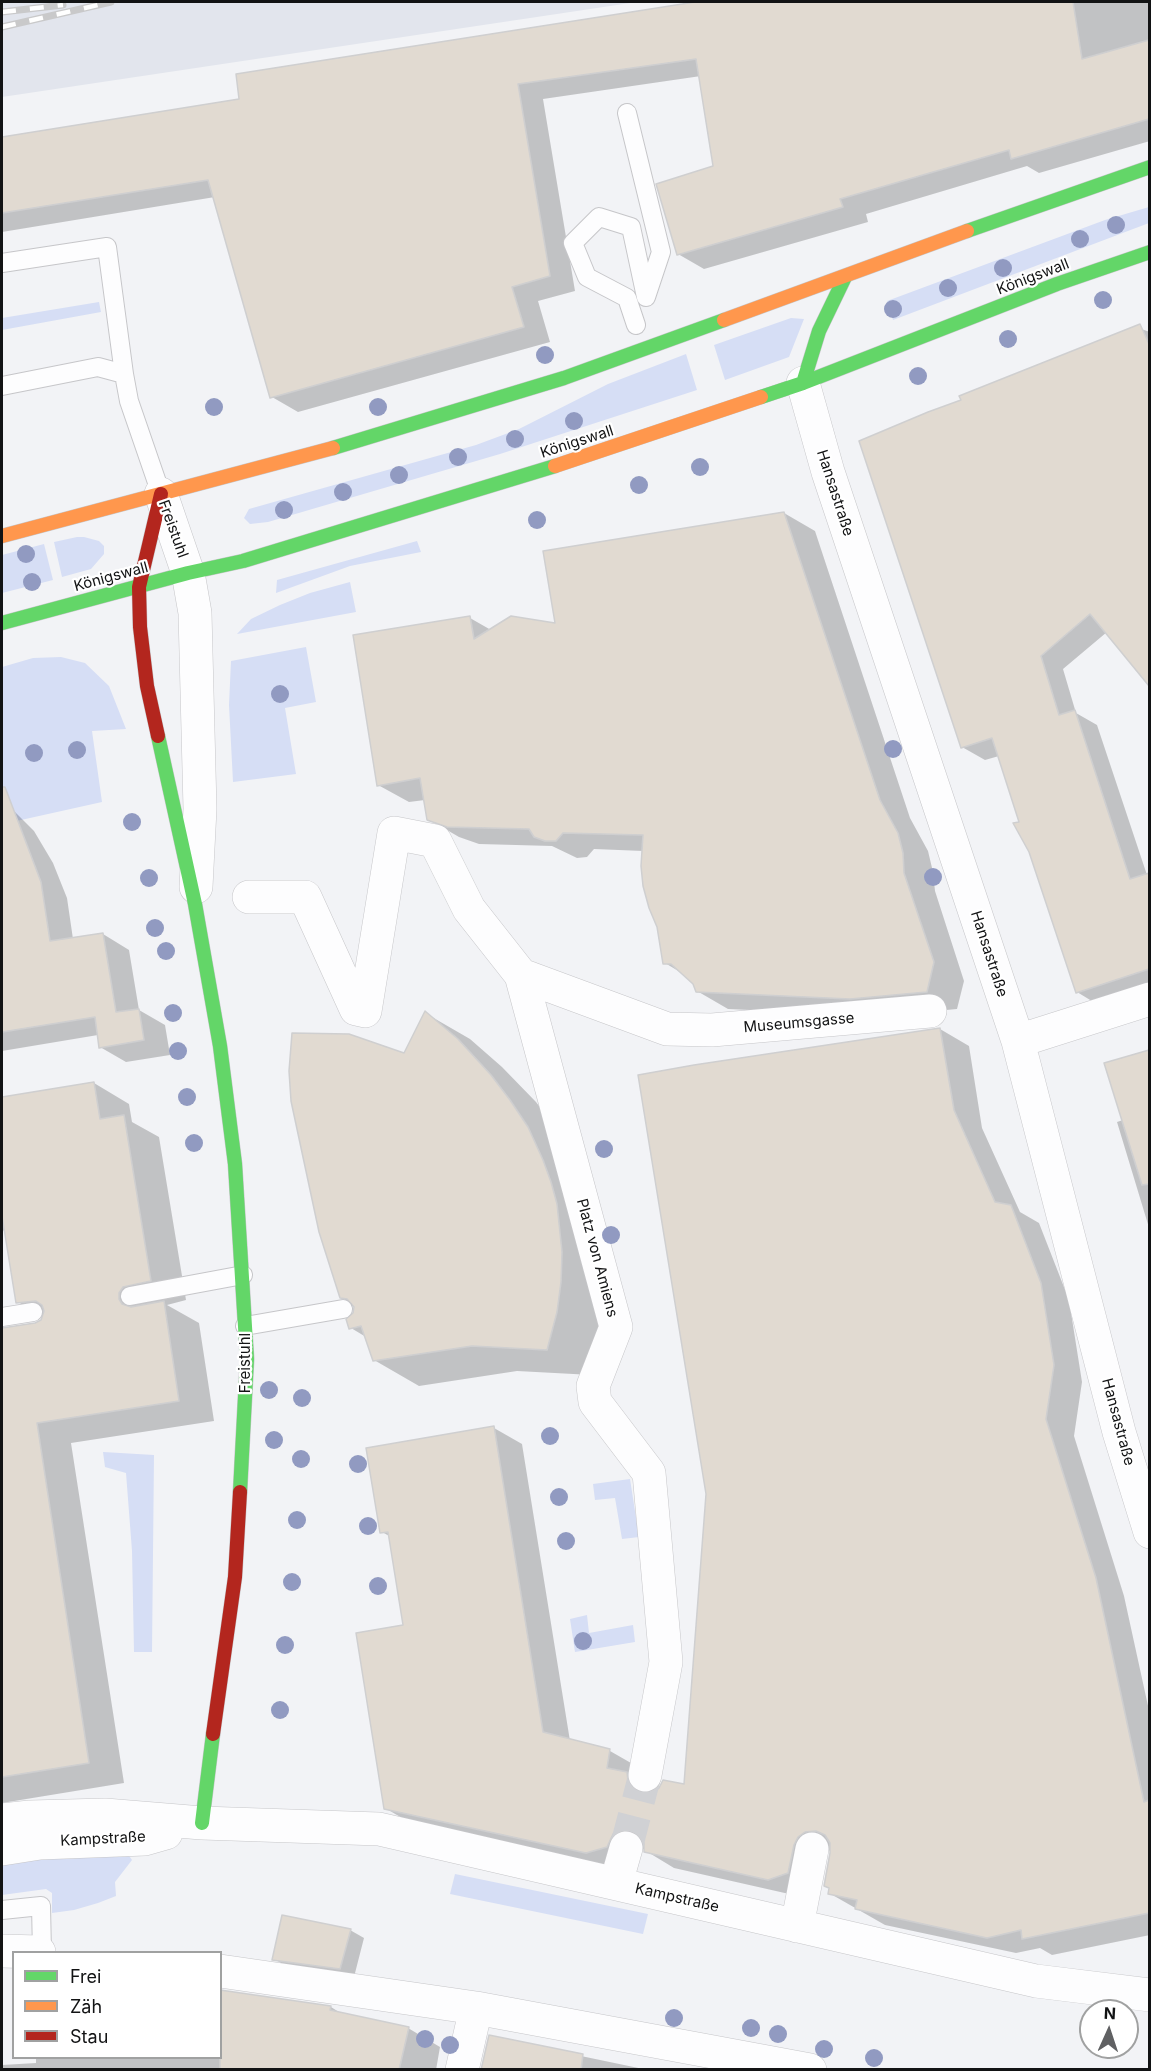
<!DOCTYPE html>
<html>
<head>
<meta charset="utf-8">
<style>
  body { margin:0 }
  #map { position:relative; width:1151px; height:2071px; overflow:hidden; background:#f2f3f6; font-family:Inter,sans-serif }
  canvas { display:block }
  .frame { position:absolute; inset:0; border:3px solid #121314; pointer-events:none }
  .legend { position:absolute; left:12px; top:1951px; width:210px; height:108px; box-sizing:border-box; background:#fff; border:2px solid #a0a1a1; margin:0; padding:8px 10px; list-style:none; font-size:18px; color:#121314 }
  .legend li { display:flex; align-items:center; gap:12px; height:30px }
  .legend b { width:30px; border:2px solid #a0a1a1 }
  .north { position:absolute; left:1079px; top:1999px; width:60px; height:60px; box-sizing:border-box; background:#fff; border:2px solid #a0a1a1; border-radius:50%; rotate:3deg; font-size:16px; font-weight:700; line-height:24px; text-align:center; color:#121314 }
  .north::after { content:''; display:block; margin:auto; width:21px; height:27px; background:#606163; clip-path:polygon(50% 0,100% 100%,50% 72%,0 100%) }
</style>
</head>
<body>
<div id="map">
<canvas width="1151" height="2071"></canvas>
<div class="frame"></div>
<ul class="legend">
<li><b style="height:8px;background:#63d668"></b>Frei</li>
<li><b style="height:8px;background:#ff974d"></b>Zäh</li>
<li><b style="height:8px;background:#b3261e"></b>Stau</li>
</ul>
<div class="north">N</div>
</div>
<script>
const ctx = document.querySelector('canvas').getContext('2d');
ctx.lineJoin = 'round';
function fillPath(path, color) { ctx.fillStyle = color; ctx.fill(path, 'evenodd'); }
const shape = rows => new Path2D(rows.map(r => 'M' + r).join(''));
function trace(path, color, width, dash) { ctx.strokeStyle = color; ctx.lineWidth = width; ctx.lineCap = dash ? 'butt' : 'round'; ctx.setLineDash(dash || []); ctx.stroke(path); }
function write(font, color, halo, rows, align = 'center') {
  ctx.font = font + ' Inter,sans-serif'; ctx.lineWidth = 4.5; ctx.setLineDash([]); ctx.textBaseline = 'middle'; ctx.strokeStyle = halo; ctx.fillStyle = color; for (const [text, x, y, turn = 0] of rows) {
    ctx.save(); ctx.translate(x, y); ctx.rotate((+turn || 0) * Math.PI / 180); ctx.textAlign = isNaN(turn) ? turn : align; if (halo) ctx.strokeText(text, 0, 0); ctx.fillText(text, 0, 0); ctx.restore();
  }
}
fillPath(shape([
  [2,2,637,2,2,97]
]), '#e2e5ed');
fillPath(shape([
  [1149,207,1149,223,893,320,887,301,1105,220],
  [99,302,101,312,2,330,2,318],
  [791,318,804,319,789,357,725,380,714,345],
  [686,354,697,390,500,454,268,522,250,524,244,518,249,509,476,445,519,429,608,384],
  [77,537,84,537,99,541,104,546,104,554,91,569,62,577,54,542],
  [417,541,421,552,350,566,276,593,277,580],
  [44,544,53,580,2,593,2,555],
  [350,582,356,612,237,634,251,619,280,605,310,593],
  [306,647,316,702,285,708,296,774,233,782,229,705,231,661],
  [61,657,85,663,109,686,126,729,92,731,102,802,12,822,2,807,2,667,33,658],
  [103,1452,154,1455,152,1652,134,1652,132,1551,126,1473,105,1467],
  [630,1479,639,1537,622,1539,615,1498,595,1500,593,1484],
  [587,1615,589,1633,633,1625,635,1642,575,1652,570,1619],
  [127,1853,132,1860,115,1882,116,1896,98,1903,74,1910,52,1913,52,1893,46,1889,2,1895,2,1864,47,1857],
  [455,1874,648,1914,643,1934,450,1894]
]), '#d6def5');
fillPath(shape([
  [703,2,1150,2,1150,141,1039,173,1027,166,866,214,868,222,704,269,678,254,715,167,701,76,543,99,575,291,538,301,550,342,298,412,272,397,215,197,2,232,2,139,241,100,238,75],
  [1135,327,1150,332,1150,684,1107,632,1063,669,1076,713,1097,725,1147,875,1150,874,1150,989,1100,1006,1077,992,999,756,985,760,962,747,963,401],
  [784,513,815,531,910,818,928,851,933,872,935,891,964,981,957,1009,882,1016,728,1009,697,991,694,983,685,975,665,963,643,851,594,849,587,857,577,858,552,846,479,844,459,837,428,819,425,800,409,802,378,785,470,618,491,630,557,625],
  [2,799,34,831,53,863,67,898,73,939,103,934,129,950,139,1010,165,1025,170,1055,126,1062,100,1047,98,1035,2,1051],
  [425,1013,470,1039,502,1067,536,1102,555,1127,605,1308,592,1375,517,1371,419,1386,374,1360,366,1337,351,1328,354,1305,341,1297,404,1055],
  [940,1029,969,1046,982,1128,1020,1212,1039,1223,1069,1300,1082,1382,1074,1436,1124,1596,1150,1715,1150,1935,1052,1955,1040,1948,1016,1953,885,1925,829,1893,832,1849,826,1853,798,1896,674,1868,646,1851,646,1848,642,1850,635,1863,616,1869,414,1825,385,1808,405,1626,391,1537,382,1532,494,1428,522,1444,570,1741,610,1751,638,1767,636,1779,655,1790,655,1792,685,1786],
  [1150,1050,1150,1231,1117,1122,1123,1120,1106,1064],
  [94,1083,129,1104,132,1122,159,1137,186,1300,167,1305,199,1323,214,1421,71,1443,124,1783,2,1803,2,1329,35,1325,42,1321,43,1317,18,1302,5,1230,2,1231,2,1099],
  [350,1930,364,1938,354,1977,288,1967,274,1959],
  [331,2007,342,2014,408,2028,440,2047,436,2070,2,2070,2,2065,36,2063,36,2058,220,2058],
  [490,2037,648,2070,483,2070]
]), '#0003');
const building = shape([
  [695,2,1073,2,1082,59,1149,40,1149,119,1011,159,1009,150,840,199,843,207,677,255,656,184,713,166,696,59,518,84,550,276,512,287,524,327,270,398,208,180,2,213,2,137,239,99,236,74,695,2],
  [1140,324,1149,344,1149,686,1090,614,1041,656,1059,715,1075,710,1130,879,1149,873,1149,969,1076,993,1029,852,1013,823,1019,822,992,738,961,748,859,441,928,412,961,400,959,396,1140,324],
  [784,512,880,800,898,833,903,853,904,873,934,962,927,992,850,999,696,992,693,984,671,964,663,964,657,927,649,908,643,886,641,866,643,835,563,833,556,841,545,841,534,837,529,829,447,827,427,820,420,778,377,786,353,635,470,616,474,639,511,616,555,623,543,551,784,512],
  [2,787,5,787,41,882,50,941,103,933,116,1012,139,1009,144,1040,99,1048,95,1017,2,1032,2,787],
  [425,1011,458,1039,491,1075,510,1100,528,1127,543,1160,551,1182,557,1204,562,1252,561,1282,557,1312,547,1350,472,1346,373,1361,361,1326,349,1329,346,1319,353,1313,354,1307,347,1299,340,1298,319,1232,291,1101,289,1071,292,1033,349,1034,404,1053,425,1011],
  [940,1028,954,1110,995,1202,1011,1205,1041,1283,1054,1365,1046,1419,1096,1578,1144,1802,1149,1800,1149,1913,1022,1939,1021,1930,987,1938,855,1909,857,1900,828,1894,829,1888,824,1886,830,1853,830,1843,825,1835,816,1831,805,1832,798,1837,794,1845,788,1873,768,1880,644,1852,644,1843,640,1835,631,1830,621,1830,613,1834,607,1847,586,1853,384,1809,356,1633,403,1625,388,1532,380,1533,366,1448,494,1426,543,1732,610,1749,607,1768,627,1772,628,1782,633,1790,641,1793,652,1792,659,1788,663,1780,684,1784,706,1494,638,1075,694,1065,940,1028],
  [1149,1050,1149,1184,1142,1185,1104,1063,1149,1050],
  [94,1082,100,1119,124,1115,151,1281,123,1287,119,1293,119,1299,122,1304,131,1307,164,1301,179,1401,37,1423,89,1763,2,1777,2,1328,35,1323,41,1320,44,1311,42,1305,36,1301,16,1303,2,1216,2,1097,94,1082],
  [282,1915,351,1929,340,1969,272,1960,282,1915],
  [220,1990,331,2006,330,2010,409,2027,399,2070,220,2070,220,1990],
  [489,2035,583,2054,581,2070,481,2070,489,2035]
]);
fillPath(building, '#e1dad1');
trace(building, '#cfcfd0', 1.5);
trace(shape([
  [626,1848,645,1775]
]), '#d0d1d4', 33, [33, 16]);
const lane = shape([
  [627,113,661,252,646,297],
  [2,263,107,247,124,374],
  [636,325,627,298,587,277,573,243,599,217,631,227,646,297],
  [2,386,98,367,124,374,129,401,161,494],
  [130,1296,243,1275],
  [2,1317,33,1312],
  [245,1326,343,1309],
  [2,1910,41,1906,42,1952]
]);
const street = shape([
  [803,383,828,472,1018,1041,1119,1432,1150,1532],
  [161,494,188,573,195,613,200,809,196,887],
  [249,897,305,897,356,1009,365,1011,394,833,435,841,469,909,521,975,667,1029,712,1030,930,1011],
  [521,975,616,1327,593,1386,595,1402,649,1473,666,1662,645,1775],
  [1018,1041,1150,999],
  [2,1820,30,1817,105,1815,202,1823,379,1829,1036,1981,1150,1995],
  [2,1849,40,1843,145,1839,166,1833],
  [620,1869,626,1848],
  [797,1926,812,1849],
  [2,1951,39,1952],
  [220,1971,476,2008,810,2070],
  [462,2070,476,2008]
]);
const fast = shape([
  [967,231,1150,167],
  [803,383,819,331,845,277],
  [761,397,803,383,1057,284,1150,252],
  [333,448,564,378,724,320],
  [2,623,188,573,243,561,555,466],
  [158,736,195,904,220,1046,235,1164,247,1359,240,1492],
  [202,1823,213,1734]
]);
const slow = shape([
  [724,320,967,231],
  [555,466,761,397],
  [2,536,333,448]
]);
const jam = shape([
  [158,736,147,686,140,627,139,587,161,494],
  [213,1734,235,1577,240,1492]
]);
trace(lane, '#c6c6c9', 20);
trace(street, '#c6c6c9', 34);
trace(fast, '#c6c6c9', 15);
trace(slow, '#c6c6c9', 15);
trace(jam, '#c6c6c9', 15);
trace(lane, '#fdfdfe', 18);
trace(street, '#fdfdfe', 33);
trace(fast, '#63d668', 14);
trace(slow, '#ff974d', 14);
trace(jam, '#b3261e', 14);
const rail = shape([
  [2,12,63,5],
  [2,27,111,2]
]);
trace(rail, '#c9c9ca', 7);
trace(rail, '#fff', 4.5, [14]);
ctx.fillStyle = '#919ac1';
for (const [x, y] of [
  [1116,225],
  [1080,239],
  [1003,268],
  [948,288],
  [1103,300],
  [893,309],
  [1008,339],
  [545,355],
  [918,376],
  [214,407],
  [378,407],
  [574,421],
  [515,439],
  [458,457],
  [700,467],
  [399,475],
  [639,485],
  [343,492],
  [284,510],
  [537,520],
  [26,554],
  [32,582],
  [280,694],
  [893,749],
  [77,750],
  [34,753],
  [132,822],
  [933,877],
  [149,878],
  [155,928],
  [166,951],
  [173,1013],
  [178,1051],
  [187,1097],
  [194,1143],
  [604,1149],
  [611,1235],
  [269,1390],
  [302,1398],
  [550,1436],
  [274,1440],
  [301,1459],
  [358,1464],
  [559,1497],
  [297,1520],
  [368,1526],
  [566,1541],
  [292,1582],
  [378,1586],
  [583,1641],
  [285,1645],
  [280,1710],
  [674,2018],
  [751,2028],
  [778,2034],
  [425,2039],
  [450,2045],
  [824,2049],
  [874,2058]
]) { ctx.beginPath(); ctx.arc(x, y, 9, 0, 2 * Math.PI); ctx.fill(); }
write('15px', '#121314', '#fff', [
  ["Königswall",1033,277,-21],
  ["Königswall",577,442,-18],
  ["Hansastraße",835,493,72],
  ["Freistuhl",173,529,70],
  ["Königswall",111,577,-15],
  ["Hansastraße",989,954,72],
  ["Museumsgasse",799,1023,-5],
  ["Platz von Amiens",597,1258,75],
  ["Freistuhl",245,1363,-90],
  ["Hansastraße",1118,1422,75],
  ["Kampstraße",103,1839,-3],
  ["Kampstraße",677,1898,13]
]);
</script>
</body>
</html>
